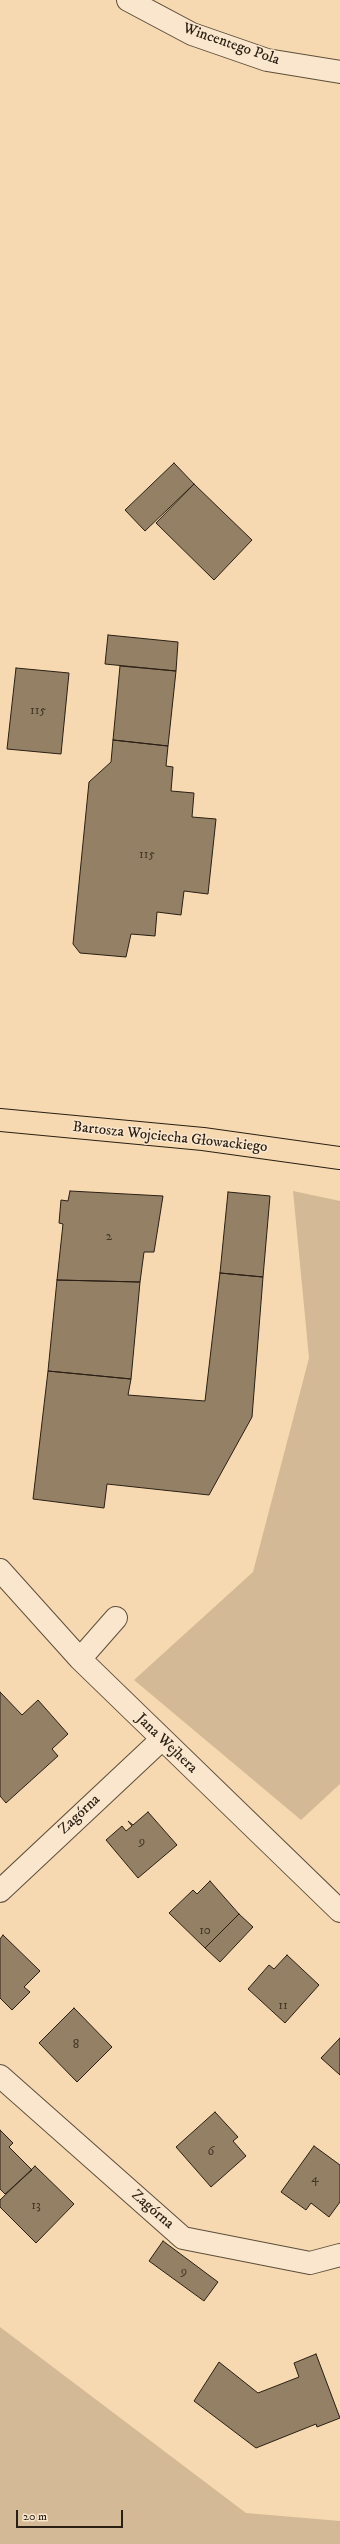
<!DOCTYPE html>
<html>
<head>
<meta charset="utf-8">
<style>
  body { margin:0 }
  #map { position:relative; width:340px; height:2544px; overflow:hidden; background:#f6d9b0; font-family:"IM FELL DW Pica",serif }
  canvas { display:block }
  .scale { position:absolute; left:16px; top:2510px; width:107px; height:18px; box-sizing:border-box; border:2px solid #2a1f14; border-top:0; padding-left:5px; font-size:12px; line-height:14px; white-space:nowrap; color:#2a1f14; -webkit-text-stroke:3px #f9e6cc; paint-order:stroke }
</style>
</head>
<body>
<div id="map">
<canvas width="340" height="2544"></canvas>
<div class="scale">20 m</div>
</div>
<script>
const ctx = document.querySelector('canvas').getContext('2d');
ctx.lineJoin = 'round';
function fillPath(path, color) { ctx.fillStyle = color; ctx.fill(path, 'evenodd'); }
const shape = rows => new Path2D(rows.map(r => 'M' + r).join(''));
function trace(path, color, width, dash) { ctx.strokeStyle = color; ctx.lineWidth = width; ctx.lineCap = dash ? 'butt' : 'round'; ctx.setLineDash(dash || []); ctx.stroke(path); }
function write(font, color, halo, rows, align = 'center') {
  ctx.font = font + ' "IM FELL DW Pica",serif'; ctx.lineWidth = 3; ctx.setLineDash([]); ctx.textBaseline = 'middle'; ctx.strokeStyle = halo; ctx.fillStyle = color; for (const [text, x, y, turn = 0] of rows) {
    ctx.save(); ctx.translate(x, y); ctx.rotate((+turn || 0) * Math.PI / 180); ctx.textAlign = isNaN(turn) ? turn : align; if (halo) ctx.strokeText(text, 0, 0); ctx.fillText(text, 0, 0); ctx.restore();
  }
}
fillPath(shape([
  [293,1191,340,1201,340,1784,301,1820,134,1680,253,1572,309,1358],
  [0,2327,246,2513,340,2521,340,2544,0,2544]
]), '#d3b995');
const building = shape([
  [174,463,194,484,145,531,125,510,174,463],
  [194,484,252,540,214,580,156,523,194,484],
  [108,635,178,642,176,671,105,664,108,635],
  [120,666,176,671,168,746,113,740,120,666],
  [16,668,69,673,61,754,7,749,16,668],
  [113,740,168,746,166,766,173,767,171,791,194,793,192,817,216,819,208,894,184,891,181,915,157,912,155,936,131,934,126,957,80,953,73,944,89,782,111,762,113,740],
  [70,1191,163,1196,154,1252,144,1252,140,1282,57,1280,63,1224,59,1223,61,1200,68,1201,70,1191],
  [228,1192,270,1196,263,1277,220,1273,228,1192],
  [220,1273,263,1277,252,1417,209,1495,107,1484,104,1508,33,1499,48,1371,131,1379,128,1395,205,1401,220,1273],
  [57,1280,140,1282,131,1379,48,1371,57,1280],
  [0,1692,22,1715,38,1700,68,1734,52,1749,58,1756,6,1803,0,1796,0,1692],
  [148,1812,177,1845,138,1878,106,1840,122,1826,126,1831,132,1826,128,1821,133,1825,148,1812],
  [210,1881,239,1914,205,1948,169,1913,193,1890,197,1894,210,1881],
  [239,1914,253,1927,220,1962,205,1948,239,1914],
  [3,1935,40,1971,24,1987,30,1992,12,2010,0,1998,0,1939,3,1935],
  [287,1955,319,1985,285,2023,248,1989,269,1965,274,1969,287,1955],
  [74,2008,112,2047,77,2082,39,2043,74,2008],
  [340,2038,340,2075,321,2058,340,2038],
  [215,2112,238,2137,233,2141,246,2156,211,2187,176,2147,215,2112],
  [0,2130,13,2143,9,2147,32,2170,5,2194,0,2189,0,2130],
  [314,2146,340,2165,340,2202,329,2217,311,2203,306,2210,281,2192,314,2146],
  [35,2166,74,2204,36,2243,0,2207,0,2200,35,2166],
  [163,2241,218,2282,204,2301,149,2261,163,2241],
  [316,2354,340,2418,317,2427,316,2424,256,2448,194,2401,219,2362,258,2393,299,2377,294,2363,316,2354]
]);
fillPath(building, '#948065');
trace(building, '#2a1f14', 1);
const minor = shape([
  [128,0,192,34,267,60,340,72],
  [0,1570,80,1659,340,1911],
  [80,1659,116,1618],
  [0,1891,161,1740],
  [0,2076,183,2238,310,2263,340,2255]
]);
const major = shape([
  [0,1120,203,1139,340,1158]
]);
trace(minor, '#5d4e3b', 24);
trace(major, '#2a1f14', 24);
trace(minor, '#f9e6cc', 22);
trace(major, '#f6d9b0', 22);
write('13px', '#443728', null, [
  ["115",38,711],
  ["115",147,855],
  ["2",109,1237],
  ["9",142,1842],
  ["10",205,1931],
  ["11",283,2006],
  ["8",76,2045],
  ["6",211,2152],
  ["4",315,2179],
  ["13",36,2206],
  ["9",184,2272]
]);
write('15px', '#2a1f14', '#f9e6cc', [
  ["Wincentego Pola",231,45,19],
  ["Bartosza Wojciecha Głowackiego",170,1138,6],
  ["Jana Wejhera",166,1744,44],
  ["Zagórna",80,1815,-43],
  ["Zagórna",152,2210,41]
]);
</script>
</body>
</html>
